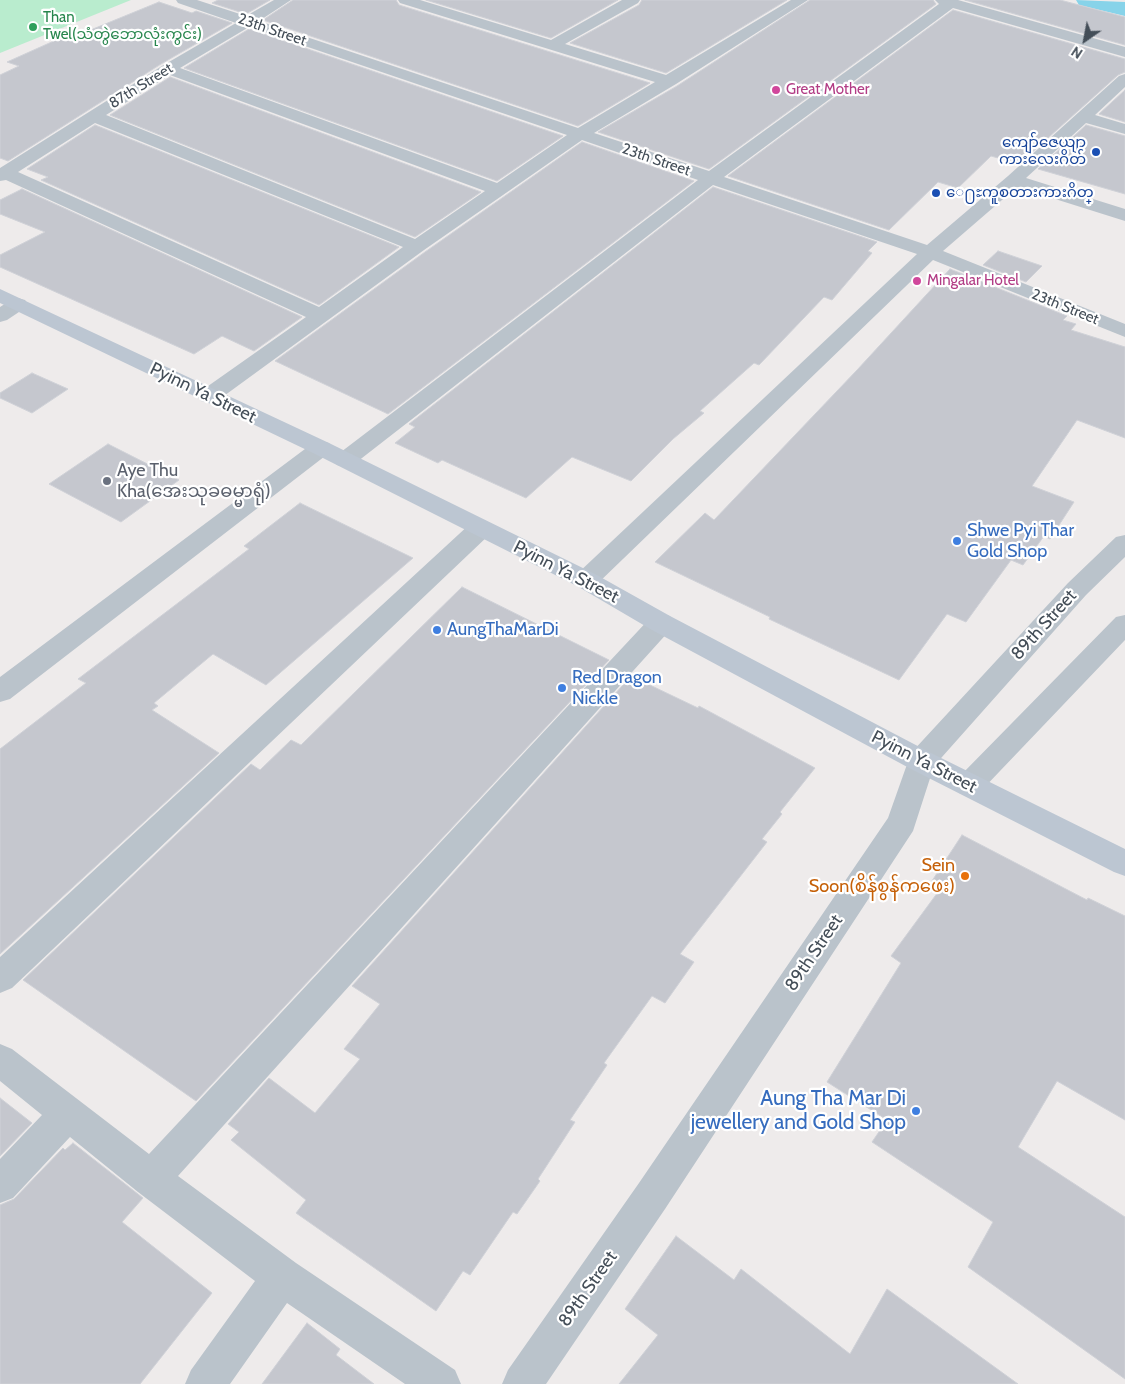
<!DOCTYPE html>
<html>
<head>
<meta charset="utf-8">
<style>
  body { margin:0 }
  #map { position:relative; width:1125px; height:1384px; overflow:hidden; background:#eeebeb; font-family:Cabin,sans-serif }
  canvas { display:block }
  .north { position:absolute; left:1060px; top:15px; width:50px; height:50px; -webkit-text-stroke:4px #fff; paint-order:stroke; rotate:213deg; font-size:14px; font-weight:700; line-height:20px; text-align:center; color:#444e58 }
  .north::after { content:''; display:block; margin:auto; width:18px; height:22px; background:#444e58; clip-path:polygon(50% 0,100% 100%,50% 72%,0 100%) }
</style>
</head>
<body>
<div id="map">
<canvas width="1125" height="1384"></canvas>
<div class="north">N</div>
</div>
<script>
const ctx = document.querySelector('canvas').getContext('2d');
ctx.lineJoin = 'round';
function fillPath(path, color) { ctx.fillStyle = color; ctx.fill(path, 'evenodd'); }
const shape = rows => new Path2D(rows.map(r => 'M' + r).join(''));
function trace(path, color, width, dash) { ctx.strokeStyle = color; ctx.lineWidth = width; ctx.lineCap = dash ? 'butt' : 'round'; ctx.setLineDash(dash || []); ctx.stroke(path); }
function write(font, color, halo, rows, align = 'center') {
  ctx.font = font + ' Cabin,"Noto Sans Myanmar",sans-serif'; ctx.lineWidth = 4.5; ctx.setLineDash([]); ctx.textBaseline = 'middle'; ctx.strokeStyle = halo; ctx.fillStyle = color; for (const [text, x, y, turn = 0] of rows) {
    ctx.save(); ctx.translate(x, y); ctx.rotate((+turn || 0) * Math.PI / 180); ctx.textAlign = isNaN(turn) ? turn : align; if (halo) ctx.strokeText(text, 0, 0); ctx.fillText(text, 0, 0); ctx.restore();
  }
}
fillPath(shape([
  [0,0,131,0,0,53]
]), '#b9ecce');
fillPath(shape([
  [1076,0,1125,2,1125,16,1079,5,1076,0]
]), '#87d3e9');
const building = shape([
  [218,0,270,0,246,14,212,3,218,0],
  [293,0,396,0,399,5,650,83,578,126,263,20,293,0],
  [426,0,618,0,551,38,426,0],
  [642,0,787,0,666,73,570,43,639,5,642,0],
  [810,0,933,0,936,4,709,169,598,132,677,86,810,0],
  [965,0,1060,0,1125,17,1125,45,965,0],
  [159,2,192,13,196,11,232,23,161,64,8,161,0,158,0,75,19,66,7,62,65,36,71,38,159,2],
  [953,10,1125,59,1125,72,1118,75,1019,164,991,156,958,188,938,182,889,230,728,176,953,10],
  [249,29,563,136,497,181,184,68,249,29],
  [170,77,481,192,415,237,110,115,170,77],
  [1125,90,1125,122,1099,114,1125,90],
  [95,125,399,247,319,305,41,180,48,177,27,169,95,125],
  [1086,125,1125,136,1125,194,1038,169,1086,125],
  [582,142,694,181,388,414,275,361,425,252,582,142],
  [713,187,877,242,868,251,872,253,832,300,824,297,759,365,754,363,700,411,704,413,673,439,631,481,572,457,526,498,442,460,438,463,395,443,415,427,409,424,713,187],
  [22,189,302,317,254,351,222,336,194,354,0,267,0,255,45,232,0,214,0,200,22,189],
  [998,251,1042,266,1026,282,983,265,998,251],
  [950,269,1067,316,1063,320,1076,324,1071,330,1125,347,1125,438,1077,420,1032,486,1074,502,1050,539,1044,536,1023,565,1011,560,966,622,947,614,899,680,769,619,770,617,655,562,705,513,714,520,857,370,950,269],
  [32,373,68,389,32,413,0,398,0,393,32,373],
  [108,444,179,480,121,522,49,484,108,444],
  [300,503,413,558,266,685,213,654,154,703,158,706,152,710,219,753,0,954,0,749,86,683,78,679,249,549,244,546,300,503],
  [462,587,609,660,196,1101,23,980,251,764,260,770,291,740,301,745,462,587],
  [631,676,698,708,699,706,815,768,780,812,782,814,762,839,767,842,680,954,694,962,665,1003,652,996,604,1063,607,1065,570,1120,575,1122,538,1179,540,1181,517,1214,513,1212,470,1275,463,1271,436,1311,296,1213,306,1200,231,1140,239,1132,228,1124,269,1078,315,1113,360,1059,344,1049,380,1004,352,986,631,676],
  [962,835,1087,900,1088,898,1125,916,1125,1120,1057,1081,1018,1147,1125,1217,1125,1379,968,1267,993,1222,872,1142,887,1120,827,1082,901,963,891,956,938,892,928,887,962,835],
  [0,1098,32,1123,0,1156,0,1098],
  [73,1143,143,1198,122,1222,212,1293,140,1384,0,1384,0,1205,14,1199,63,1148,65,1150,73,1143],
  [676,1236,734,1280,741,1269,850,1354,887,1289,1018,1384,619,1384,658,1335,625,1309,676,1236],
  [307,1323,340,1349,336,1355,374,1384,262,1384,307,1323]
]);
fillPath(building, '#c5c7ce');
trace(building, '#cfd1d7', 1);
fillPath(shape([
  [176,0,197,0,246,16,274,0,291,0,259,21,578,128,655,82,400,3,398,0,420,0,551,40,622,0,640,0,638,3,565,44,666,75,791,0,808,0,676,84,594,133,709,171,939,4,935,0,958,0,1125,47,1125,57,953,8,724,177,927,245,1008,176,1119,76,1125,74,1125,87,1095,115,1125,124,1125,134,1086,123,1026,178,1125,209,1125,221,1017,187,943,251,1125,324,1125,337,933,260,595,586,586,589,577,586,573,580,577,574,917,254,713,185,353,465,345,467,337,465,333,460,337,455,698,180,582,140,424,250,217,401,209,403,201,401,198,396,201,391,306,317,6,180,0,181,0,168,162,66,236,23,178,3,176,0],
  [249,27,567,135,497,183,180,68,249,27],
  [170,75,485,191,415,239,106,115,170,75],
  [95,123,403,247,319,307,18,172,95,123],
  [18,298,25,300,28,304,25,308,7,320,0,322,0,307,11,300,18,298],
  [321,441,329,443,332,448,329,453,10,699,0,702,0,677,313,443,321,441],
  [480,521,489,523,492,529,489,535,12,988,0,993,0,957,471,523,480,521],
  [1125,535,1125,557,1086,595,934,766,913,831,665,1209,546,1384,502,1384,508,1370,639,1183,888,818,911,753,1068,583,1116,537,1125,535],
  [661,614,670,616,674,623,670,630,178,1176,296,1263,455,1370,461,1384,405,1384,287,1303,230,1384,185,1384,191,1370,255,1281,138,1192,70,1137,13,1198,0,1203,0,1159,42,1115,0,1081,0,1044,12,1049,149,1154,652,616,661,614],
  [1125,615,1125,640,979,793,969,797,959,793,954,785,959,777,1116,617,1125,615]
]), '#bac3cb');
fillPath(shape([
  [0,289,329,443,595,574,670,616,931,753,1125,849,1125,876,1114,872,911,769,652,630,577,586,313,453,0,303,0,289]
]), '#bcc6d2');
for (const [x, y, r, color] of [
  [33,27,5,"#2e9e5b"],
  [776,90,5,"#d1479c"],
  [1096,152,5,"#1a4fb4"],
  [936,193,5,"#1a4fb4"],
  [917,281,5,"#d1479c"],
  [107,481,5,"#6b7280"],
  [957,541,5,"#3f7fe0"],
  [437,630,5,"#3f7fe0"],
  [562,688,5,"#3f7fe0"],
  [965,876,5,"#e8710a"],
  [916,1111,5,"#3f7fe0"]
]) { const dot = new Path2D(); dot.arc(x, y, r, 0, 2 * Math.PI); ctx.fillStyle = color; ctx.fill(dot); trace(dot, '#fff', 2); }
write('15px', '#27864d', '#fff', [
  ["Than",43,18],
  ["Twel(သံတွဲဘောလုံးကွင်း)",43,35]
], 'left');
write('15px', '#444e58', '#fff', [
  ["23th Street",272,30,19],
  ["87th Street",141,86,-32],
  ["23th Street",656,160,19],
  ["23th Street",1065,307,22]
]);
write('15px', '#b23c85', '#fff', [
  ["Great Mother",786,90],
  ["Mingalar Hotel",927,281]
], 'left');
write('15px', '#164399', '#fff', [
  ["ကျော်ဇေယျာ",1086,143],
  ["ကားလေးဂိတ်",1086,160],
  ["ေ႐ႊကူစတားကားဂိတ္",946,193,"left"]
], 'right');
write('18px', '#444e58', '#fff', [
  ["Pyinn Ya Street",203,393,26],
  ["Pyinn Ya Street",566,572,27],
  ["89th Street",1044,625,-48],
  ["Pyinn Ya Street",924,762,27],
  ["89th Street",814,953,-56],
  ["89th Street",588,1289,-55]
]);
write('18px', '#5b616d', '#fff', [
  ["Aye Thu",117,471],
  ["Kha(အေးသုခဓမ္မာရုံ)",117,492]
], 'left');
write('18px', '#366cbe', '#fff', [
  ["Shwe Pyi Thar",967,531],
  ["Gold Shop",967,552],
  ["AungThaMarDi",447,630],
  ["Red Dragon",572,678],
  ["Nickle",572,699]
], 'left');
write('18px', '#c56008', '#fff', [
  ["Sein",955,866],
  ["Soon(စိန်စွန်ကဖေး)",955,887]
], 'right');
write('21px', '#366cbe', '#fff', [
  ["Aung Tha Mar Di",906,1099],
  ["jewellery and Gold Shop",906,1123]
], 'right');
</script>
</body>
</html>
